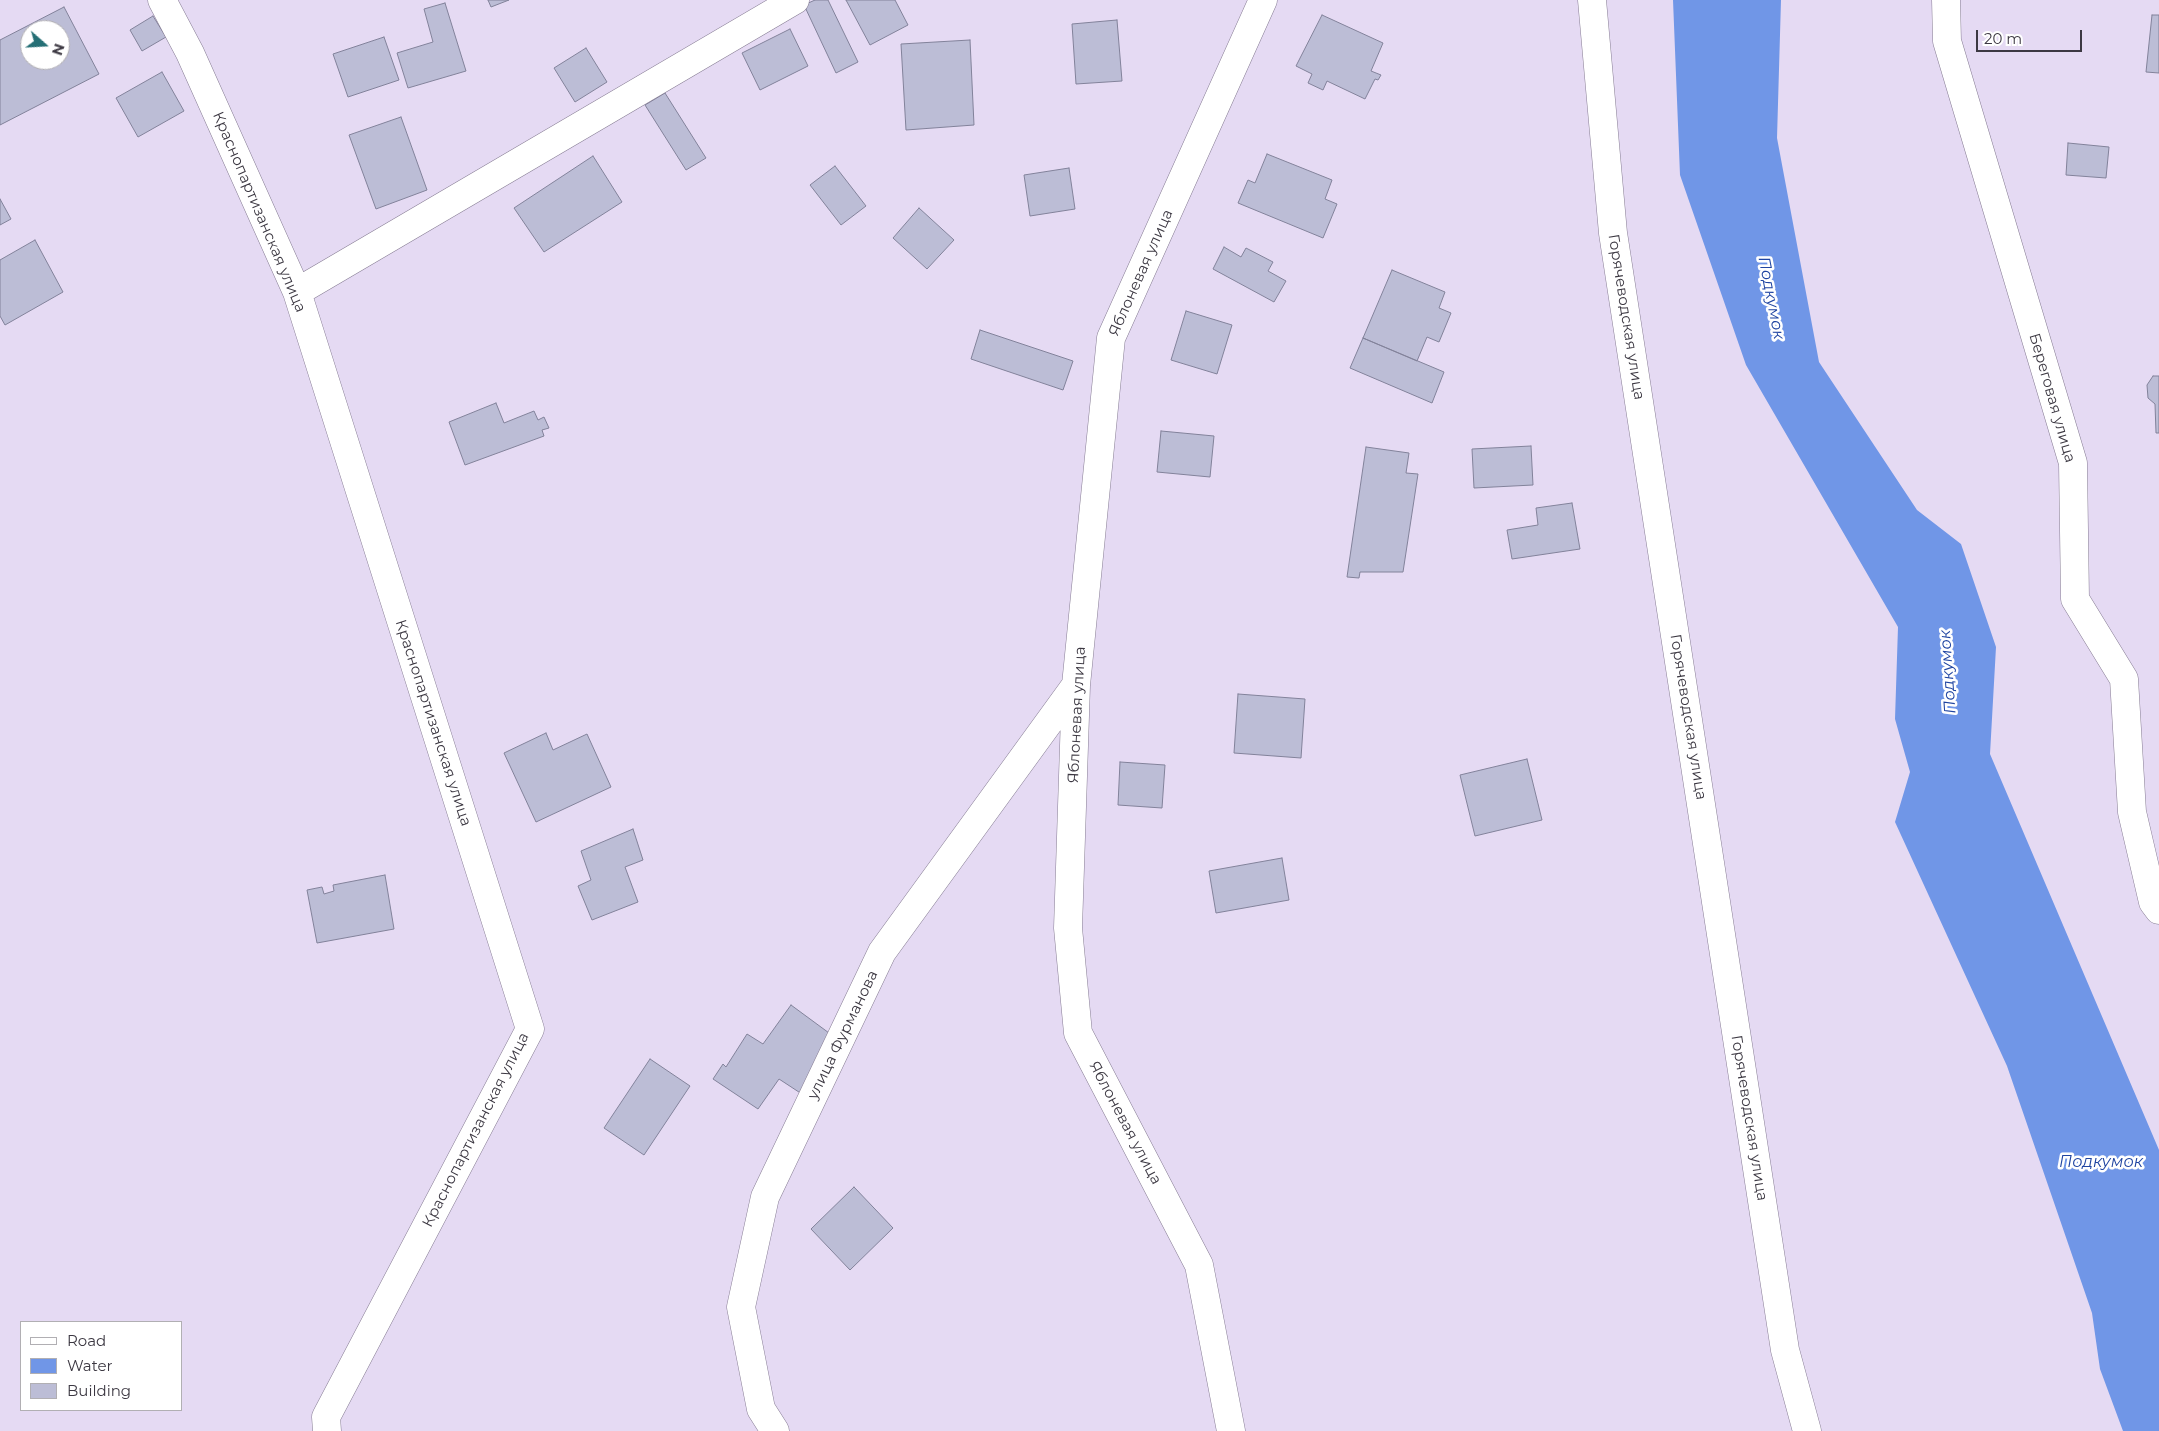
<!DOCTYPE html>
<html>
<head>
<meta charset="utf-8">
<style>
  body { margin:0 }
  #map { position:relative; width:2159px; height:1431px; overflow:hidden; background:#e5daf3; font-family:Montserrat,sans-serif }
  canvas { display:block }
  .legend { position:absolute; left:20px; top:1321px; width:162px; height:90px; box-sizing:border-box; background:#fff; border:1px solid #b1afb3; margin:0; padding:6px 9px; list-style:none; font-size:15px; color:#3c3842 }
  .legend li { display:flex; align-items:center; gap:10px; height:25px }
  .legend b { width:25px; border:1px solid #b1afb3 }
  .north { position:absolute; left:20px; top:20px; width:50px; height:50px; box-sizing:border-box; background:#fff; border:1px solid #b1afb3; border-radius:50%; rotate:109deg; font-size:14px; font-weight:700; line-height:20px; text-align:center; color:#3c3842 }
  .north::after { content:''; display:block; margin:auto; width:18px; height:22px; background:#256f75; clip-path:polygon(50% 0,100% 100%,50% 72%,0 100%) }
  .scale { position:absolute; left:1976px; top:30px; width:106px; height:22px; box-sizing:border-box; border:2px solid #3c3842; border-top:0; padding-left:6px; font-size:15px; line-height:18px; white-space:nowrap; color:#3c3842; -webkit-text-stroke:4px #fff; paint-order:stroke }
</style>
</head>
<body>
<div id="map">
<canvas width="2159" height="1431"></canvas>
<ul class="legend">
<li><b style="height:6px;background:#fff"></b>Road</li>
<li><b style="height:14px;background:#7096e7"></b>Water</li>
<li><b style="height:14px;background:#bcbdd6"></b>Building</li>
</ul>
<div class="north">N</div>
<div class="scale">20 m</div>
</div>
<script>
const ctx = document.querySelector('canvas').getContext('2d');
ctx.lineJoin = 'round';
function fillPath(path, color) { ctx.fillStyle = color; ctx.fill(path, 'evenodd'); }
const shape = rows => new Path2D(rows.map(r => 'M' + r).join(''));
function trace(path, color, width, dash) { ctx.strokeStyle = color; ctx.lineWidth = width; ctx.lineCap = dash ? 'butt' : 'round'; ctx.setLineDash(dash || []); ctx.stroke(path); }
function write(font, color, halo, rows, align = 'center') {
  ctx.font = font + ' Montserrat,sans-serif'; ctx.lineWidth = 5; ctx.setLineDash([]); ctx.textBaseline = 'middle'; ctx.strokeStyle = halo; ctx.fillStyle = color; for (const [text, x, y, turn = 0] of rows) {
    ctx.save(); ctx.translate(x, y); ctx.rotate((+turn || 0) * Math.PI / 180); ctx.textAlign = isNaN(turn) ? turn : align; if (halo) ctx.strokeText(text, 0, 0); ctx.fillText(text, 0, 0); ctx.restore();
  }
}
fillPath(shape([
  [1673,0,1781,0,1777,138,1819,362,1917,510,1961,544,1996,647,1990,754,2159,1150,2159,1431,2123,1431,2100,1369,2092,1313,2007,1066,1895,822,1910,772,1895,719,1898,627,1746,365,1680,175]
]), '#7096e7');
const building = shape([
  [488,0,509,0,491,7,488,0],
  [815,0,828,0,858,62,836,73,804,5,815,0],
  [846,0,895,0,908,25,870,45,846,0],
  [445,3,466,71,408,88,397,53,433,42,424,9,445,3],
  [64,7,99,74,0,125,0,40,64,7],
  [30,30,60,30,60,60,30,60,30,30],
  [1322,15,1383,43,1371,71,1381,75,1378,80,1375,79,1365,99,1327,81,1323,90,1308,83,1312,74,1296,66,1322,15],
  [2152,15,2159,15,2159,73,2146,72,2152,15],
  [153,16,166,37,142,51,130,30,153,16],
  [1117,20,1122,81,1076,84,1072,24,1117,20],
  [790,29,808,66,760,90,742,53,790,29],
  [384,37,399,80,348,97,333,54,384,37],
  [970,40,974,125,906,130,901,44,970,40],
  [586,48,607,82,575,102,554,68,586,48],
  [162,72,184,111,138,137,116,98,162,72],
  [665,93,706,158,686,170,645,105,665,93],
  [401,117,427,190,376,209,349,135,401,117],
  [2068,143,2109,147,2106,178,2066,175,2068,143],
  [1267,154,1332,180,1325,199,1337,204,1323,238,1238,203,1248,180,1255,183,1267,154],
  [593,156,622,202,544,252,514,208,593,156],
  [835,166,866,206,841,225,810,185,835,166],
  [1069,168,1075,209,1030,216,1024,175,1069,168],
  [0,199,11,219,0,225,0,199],
  [919,208,954,240,927,269,893,238,919,208],
  [35,240,63,292,5,325,0,316,0,260,35,240],
  [1224,247,1241,257,1246,248,1273,262,1268,271,1286,281,1274,302,1213,269,1224,247],
  [1392,270,1445,292,1439,308,1451,313,1439,342,1427,337,1417,361,1363,338,1392,270],
  [1186,311,1232,325,1217,374,1171,360,1186,311],
  [980,330,1073,361,1063,390,971,359,980,330],
  [1363,338,1444,372,1432,403,1350,368,1363,338],
  [2153,376,2159,376,2159,433,2156,433,2155,404,2148,398,2147,385,2153,376],
  [496,403,504,423,534,411,538,420,544,417,549,428,542,430,544,436,465,465,449,422,496,403],
  [1161,431,1214,436,1210,477,1157,472,1161,431],
  [1531,446,1533,485,1474,488,1472,449,1531,446],
  [1366,447,1409,453,1406,473,1418,474,1403,572,1360,572,1359,578,1347,577,1366,447],
  [1572,503,1580,549,1512,559,1507,530,1538,525,1536,508,1572,503],
  [1238,694,1305,699,1301,758,1234,753,1238,694],
  [546,733,553,750,587,734,611,787,536,822,504,753,546,733],
  [1527,759,1542,820,1475,836,1460,775,1527,759],
  [1120,762,1165,765,1162,808,1118,805,1120,762],
  [633,829,643,860,625,867,638,902,592,920,578,886,591,880,581,851,633,829],
  [1282,858,1289,900,1216,913,1209,871,1282,858],
  [385,875,394,929,317,943,307,890,322,887,324,894,334,891,333,885,385,875],
  [791,1005,844,1044,808,1098,779,1079,758,1109,713,1079,723,1064,726,1067,747,1034,763,1044,791,1005],
  [650,1059,690,1086,644,1155,604,1128,650,1059],
  [854,1187,893,1228,850,1270,811,1229,854,1187]
]);
fillPath(building, '#bcbdd6');
trace(building, '#82829a', 1);
const minor = shape([
  [162,0,190,53,297,292,530,1029,326,1417,327,1431],
  [1592,0,1613,233,1785,1350,1807,1431],
  [1946,0,1947,41,2073,463,2075,599,2124,679,2132,812,2153,902,2159,910],
  [297,292,795,0],
  [775,1431,761,1409,741,1307,765,1197,882,952,1076,685],
  [1231,1431,1199,1265,1078,1033,1068,928,1076,685,1111,338,1263,0]
]);
trace(minor, '#867c93', 29);
trace(minor, '#fff', 28);
write('15px', '#3c3842', '#fff', [
  ["Краснопартизанская улица",259,212,67],
  ["Яблоневая улица",1141,273,-66],
  ["Горячеводская улица",1626,317,81],
  ["Береговая улица",2052,398,74],
  ["Яблоневая улица",1077,715,-87],
  ["Горячеводская улица",1688,717,81],
  ["Краснопартизанская улица",433,723,72],
  ["улица Фурманова",843,1035,-64],
  ["Горячеводская улица",1749,1118,81],
  ["Яблоневая улица",1125,1123,62],
  ["Краснопартизанская улица",476,1130,-63]
]);
write('italic 16px', '#1f44a1', '#fff', [
  ["Подкумок",1771,298,79],
  ["Подкумок",1948,672,-94],
  ["Подкумок",2101,1162]
]);
</script>
</body>
</html>
